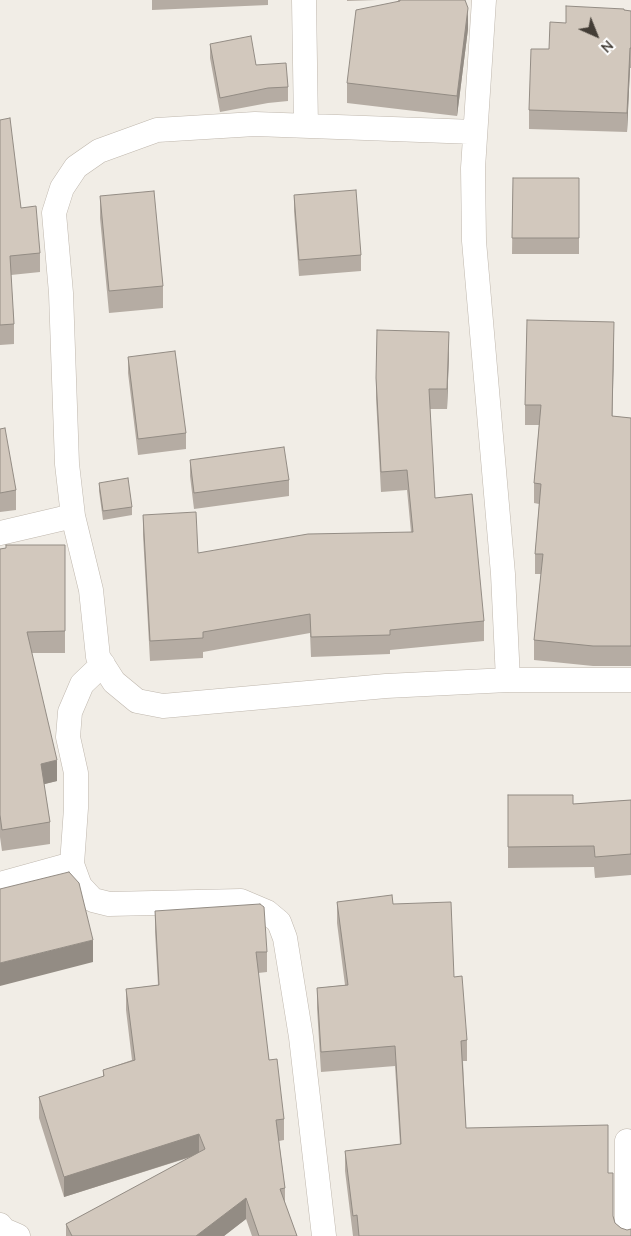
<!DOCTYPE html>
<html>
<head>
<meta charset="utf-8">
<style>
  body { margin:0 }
  #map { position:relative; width:631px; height:1236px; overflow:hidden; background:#f1ede6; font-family:"Nunito Sans",sans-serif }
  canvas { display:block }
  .north { position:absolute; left:571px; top:10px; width:50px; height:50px; -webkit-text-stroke:4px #fff; paint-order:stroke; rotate:136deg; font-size:14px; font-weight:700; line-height:20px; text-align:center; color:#433d36 }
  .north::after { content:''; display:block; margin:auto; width:18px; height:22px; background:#433d36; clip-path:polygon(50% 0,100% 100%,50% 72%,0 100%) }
</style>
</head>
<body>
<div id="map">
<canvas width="631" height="1236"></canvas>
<div class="north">N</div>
</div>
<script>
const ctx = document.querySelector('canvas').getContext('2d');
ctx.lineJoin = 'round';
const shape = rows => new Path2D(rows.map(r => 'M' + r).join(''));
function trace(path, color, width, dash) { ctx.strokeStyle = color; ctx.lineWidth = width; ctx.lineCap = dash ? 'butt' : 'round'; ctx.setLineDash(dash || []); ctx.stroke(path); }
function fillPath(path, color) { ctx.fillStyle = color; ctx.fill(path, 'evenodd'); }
const minor = shape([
  [304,0,306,126],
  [484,0,473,168,474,241,503,574,508,680],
  [475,132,255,124,157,130,99,151,76,167,62,188,54,213,61,293,67,464,73,516,91,590,98,657,114,682,137,701,163,706,386,686,508,680,631,680],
  [0,533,73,516],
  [103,664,82,684,70,712,68,737,76,773,76,808,72,864,80,886,93,900,109,904,241,901,267,912,279,922,285,938,301,1037,324,1236],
  [0,884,72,864],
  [627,1141,627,1236],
  [0,1225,4,1230,18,1236]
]);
trace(minor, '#bfb7ad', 25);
trace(minor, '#fff', 24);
fillPath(shape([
  [152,0,268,0,268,5,152,10],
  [347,0,377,0,347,1],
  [398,0,465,0,468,29,457,116,347,103,347,83,398,1],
  [624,10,631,11,631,68,630,68,627,132,529,129,529,110,549,49,566,23],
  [210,44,256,65,288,87,288,101,268,103,220,112,210,58],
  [0,120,21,208,40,253,40,272,11,275,14,324,14,344,0,345],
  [513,178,579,178,579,254,512,254],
  [294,195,361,255,361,271,299,276,294,211],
  [100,196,163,286,163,308,109,313,100,218],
  [614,342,612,416,631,418,631,666,593,666,534,660,534,640,541,574,535,574,535,554,539,504,534,503,534,483,539,425,525,425,525,405],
  [449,352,447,409,430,409,435,498,484,621,484,641,390,650,390,654,311,657,310,633,203,652,203,658,150,661,143,535,143,515,198,553,411,532,407,490,381,492,376,398,376,378],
  [128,357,186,433,186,449,138,455,128,373],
  [0,429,16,490,16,510,0,512],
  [190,460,289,480,289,496,194,509,190,476],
  [99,483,132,507,132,515,103,520,99,491],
  [65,545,65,653,32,653,57,781,44,784,50,822,50,844,2,851,0,837,0,549],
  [508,795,573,804,631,800,631,875,595,878,594,867,508,868],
  [337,902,393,904,454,977,467,1040,467,1061,463,1061,466,1128,608,1173,613,1216,615,1223,631,1236,353,1236,345,1171,345,1151,400,1144,395,1066,321,1072,317,1008,317,988,345,985,337,923],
  [155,911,267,952,267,972,258,973,269,1060,284,1119,284,1140,279,1141,285,1188,285,1204,297,1236,252,1236,246,1219,224,1236,66,1236,66,1224,191,1157,64,1197,39,1118,39,1097,103,1077,103,1070,132,1060,126,1010,126,989,158,985,155,932]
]), '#b5aca3');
fillPath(shape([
  [468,8,468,29,457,116,457,96],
  [630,48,630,68,627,132,627,113],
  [614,322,614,342,612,436,612,416],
  [449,332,449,352,447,409,447,389],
  [57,760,57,781,41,785,41,764],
  [93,940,93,962,0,986,0,963],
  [199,1134,199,1154,64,1197,64,1177],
  [246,1198,246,1219,224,1236,196,1236]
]), '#938c84');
const building = shape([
  [400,0,465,0,468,8,457,96,347,83,356,10,400,1,400,0],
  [566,6,624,9,624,10,631,11,631,48,630,48,627,113,529,110,531,49,549,49,550,22,566,23,566,6],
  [251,36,256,65,286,63,288,87,268,88,220,98,210,44,251,36],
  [10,118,21,208,36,206,40,253,10,256,14,324,0,325,0,120,10,118],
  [513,178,579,178,579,238,512,238,513,178],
  [356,190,361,255,299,260,294,195,356,190],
  [154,191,163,286,109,291,100,196,154,191],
  [527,320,614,322,612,416,631,418,631,646,593,646,534,640,543,554,535,554,541,484,534,483,541,405,525,405,527,320],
  [377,330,449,332,447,389,429,389,435,498,472,494,484,621,390,630,390,635,311,637,310,614,203,632,203,638,150,641,143,515,196,512,198,553,308,534,413,532,407,470,381,472,376,378,377,330],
  [175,351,186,433,138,439,128,357,175,351],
  [5,428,16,490,0,493,0,429,5,428],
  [284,447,289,480,194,493,190,460,284,447],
  [128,478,132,507,103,511,99,483,128,478],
  [6,545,65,545,65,631,27,632,57,760,41,764,50,822,2,830,0,815,0,549,6,548,6,545],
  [508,795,573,795,573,804,631,800,631,854,595,857,594,846,508,847,508,795],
  [69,872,79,883,93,940,0,963,0,889,69,872],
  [392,895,393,904,451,902,454,977,462,976,467,1040,461,1041,466,1128,608,1125,608,1173,613,1173,613,1216,615,1223,621,1228,627,1230,631,1229,631,1236,359,1236,357,1215,353,1216,345,1151,401,1144,395,1046,321,1052,317,988,348,985,337,902,392,895],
  [260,904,264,907,267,952,256,952,269,1060,277,1059,284,1119,276,1120,285,1188,280,1189,297,1236,259,1236,246,1198,196,1236,72,1236,66,1224,205,1149,199,1134,64,1177,39,1097,104,1076,103,1070,135,1060,126,989,159,985,155,911,260,904]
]);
fillPath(building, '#d2c8bd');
trace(building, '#938c84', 1);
</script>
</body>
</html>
